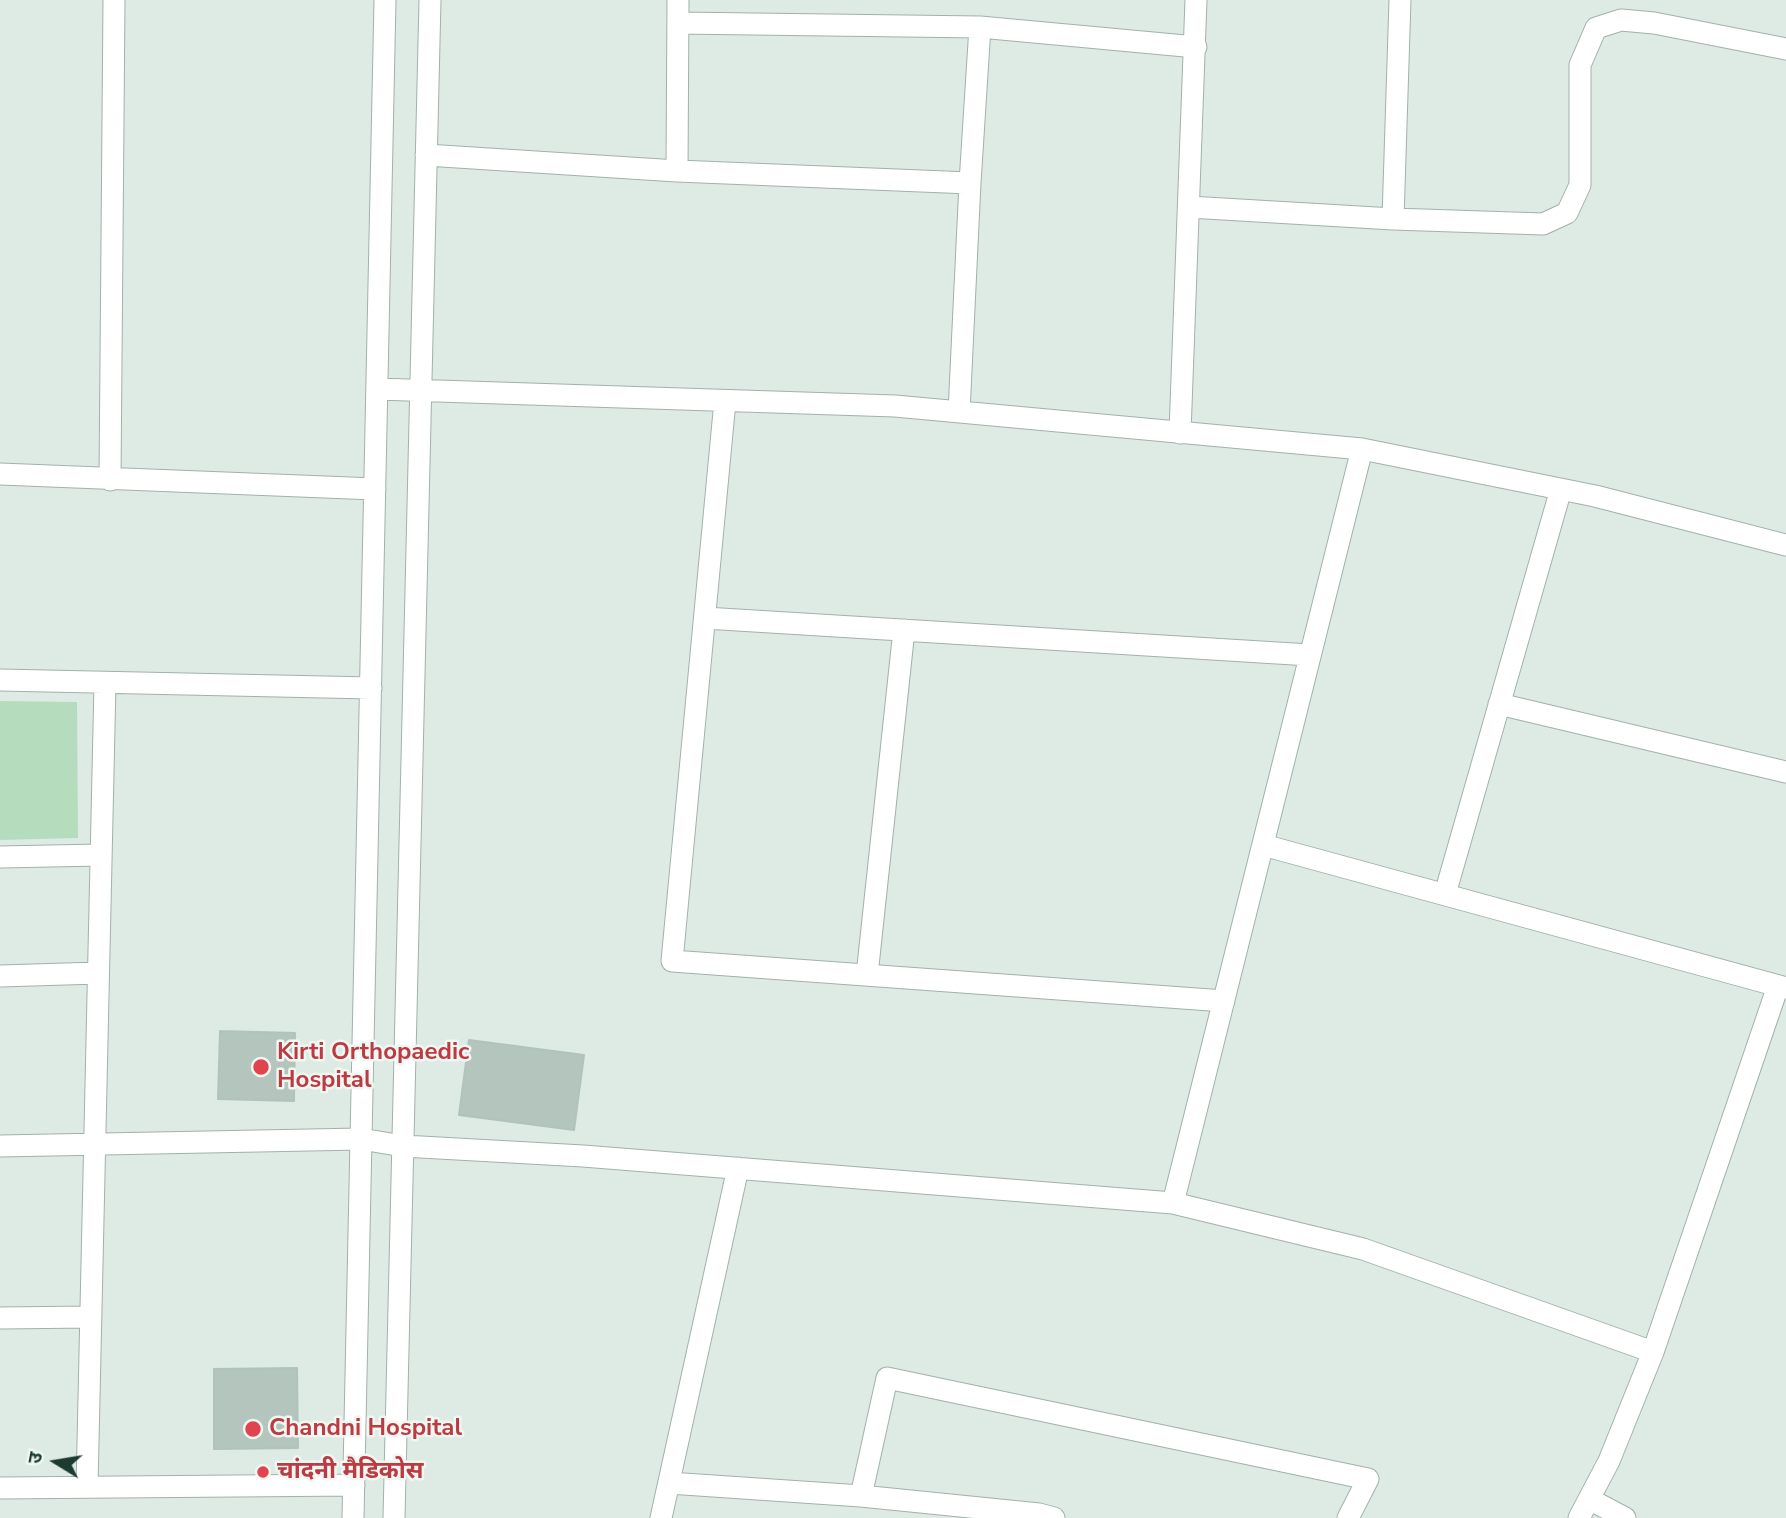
<!DOCTYPE html>
<html>
<head>
<meta charset="utf-8">
<style>
  body { margin:0 }
  #map { position:relative; width:1786px; height:1518px; overflow:hidden; background:#deeae4; font-family:"Nunito Sans","Noto Sans Devanagari",sans-serif }
  canvas { display:block }
  .north { position:absolute; left:21px; top:1427px; width:70px; height:70px; -webkit-text-stroke:5px #eef7f2; paint-order:stroke; rotate:281deg; font-size:19px; font-weight:700; line-height:28px; text-align:center; color:#1e3b31 }
  .north::after { content:''; display:block; margin:auto; width:24px; height:32px; background:#1e3b31; clip-path:polygon(50% 0,100% 100%,50% 72%,0 100%) }
</style>
</head>
<body>
<div id="map">
<canvas width="1786" height="1518"></canvas>
<div class="north">उ</div>
</div>
<script>
const ctx = document.querySelector('canvas').getContext('2d');
ctx.lineJoin = 'round';
function fillPath(path, color) { ctx.fillStyle = color; ctx.fill(path, 'evenodd'); }
const shape = rows => new Path2D(rows.map(r => 'M' + r).join(''));
function trace(path, color, width, dash) { ctx.strokeStyle = color; ctx.lineWidth = width; ctx.lineCap = dash ? 'butt' : 'round'; ctx.setLineDash(dash || []); ctx.stroke(path); }
function write(font, color, halo, rows, align = 'center') {
  ctx.font = font + ' "Nunito Sans","Noto Sans Devanagari",sans-serif'; ctx.lineWidth = 5; ctx.setLineDash([]); ctx.textBaseline = 'middle'; ctx.strokeStyle = halo; ctx.fillStyle = color; for (const [text, x, y, turn = 0] of rows) {
    ctx.save(); ctx.translate(x, y); ctx.rotate((+turn || 0) * Math.PI / 180); ctx.textAlign = isNaN(turn) ? turn : align; if (halo) ctx.strokeText(text, 0, 0); ctx.fillText(text, 0, 0); ctx.restore();
  }
}
fillPath(shape([
  [0,701,77,702,78,838,0,840]
]), '#b5ddbd');
const building = shape([
  [220,1031,295,1033,294,1101,218,1099,220,1031],
  [469,1040,584,1055,574,1130,459,1115,469,1040],
  [297,1368,298,1448,214,1449,214,1369,297,1368]
]);
fillPath(building, '#b3c5bd');
trace(building, '#b0c4bb', 2);
const minor = shape([
  [678,23,980,27,1196,47],
  [426,155,677,171,970,183],
  [677,171,678,0],
  [1189,207,1393,219,1543,224,1567,213,1580,185,1580,65,1596,28,1621,20,1654,23,1786,49],
  [1393,219,1400,0],
  [377,389,895,406,1362,449,1595,496,1786,545],
  [725,401,672,961,1224,1001],
  [959,412,970,183,980,27],
  [1180,433,1196,0],
  [0,474,375,489],
  [110,480,114,0],
  [705,618,1310,655],
  [0,680,371,688],
  [1499,704,1786,772],
  [1263,845,1786,988],
  [0,857,101,855],
  [1445,894,1561,489],
  [867,975,904,630],
  [0,976,98,973],
  [0,1146,361,1139,403,1146,583,1156,1173,1203,1363,1249,1653,1352],
  [1173,1203,1362,449],
  [0,1318,91,1317],
  [669,1483,861,1496,1039,1514,1054,1518],
  [87,1487,105,683],
  [0,1488,354,1485],
  [861,1496,887,1378,1368,1479,1348,1518],
  [1589,1499,1625,1518],
  [353,1518,385,0],
  [394,1518,430,0],
  [661,1518,738,1168],
  [1579,1518,1609,1461,1653,1352,1778,986]
]);
trace(minor, '#a1b2ab', 23);
trace(minor, '#fff', 21);
for (const [x, y, r, color] of [
  [261,1067,9,"#e0444e"],
  [253,1429,9,"#e0444e"],
  [263,1472,7,"#e0444e"]
]) { const dot = new Path2D(); dot.arc(x, y, r, 0, 2 * Math.PI); ctx.fillStyle = color; ctx.fill(dot); trace(dot, '#eef7f2', 2.5); }
write('bold 24px', '#be3a42', '#eef7f2', [
  ["Kirti Orthopaedic",277,1053],
  ["Hospital",277,1081],
  ["Chandni Hospital",269,1429],
  ["चांदनी मैडिकोस",277,1472]
], 'left');
</script>
</body>
</html>
